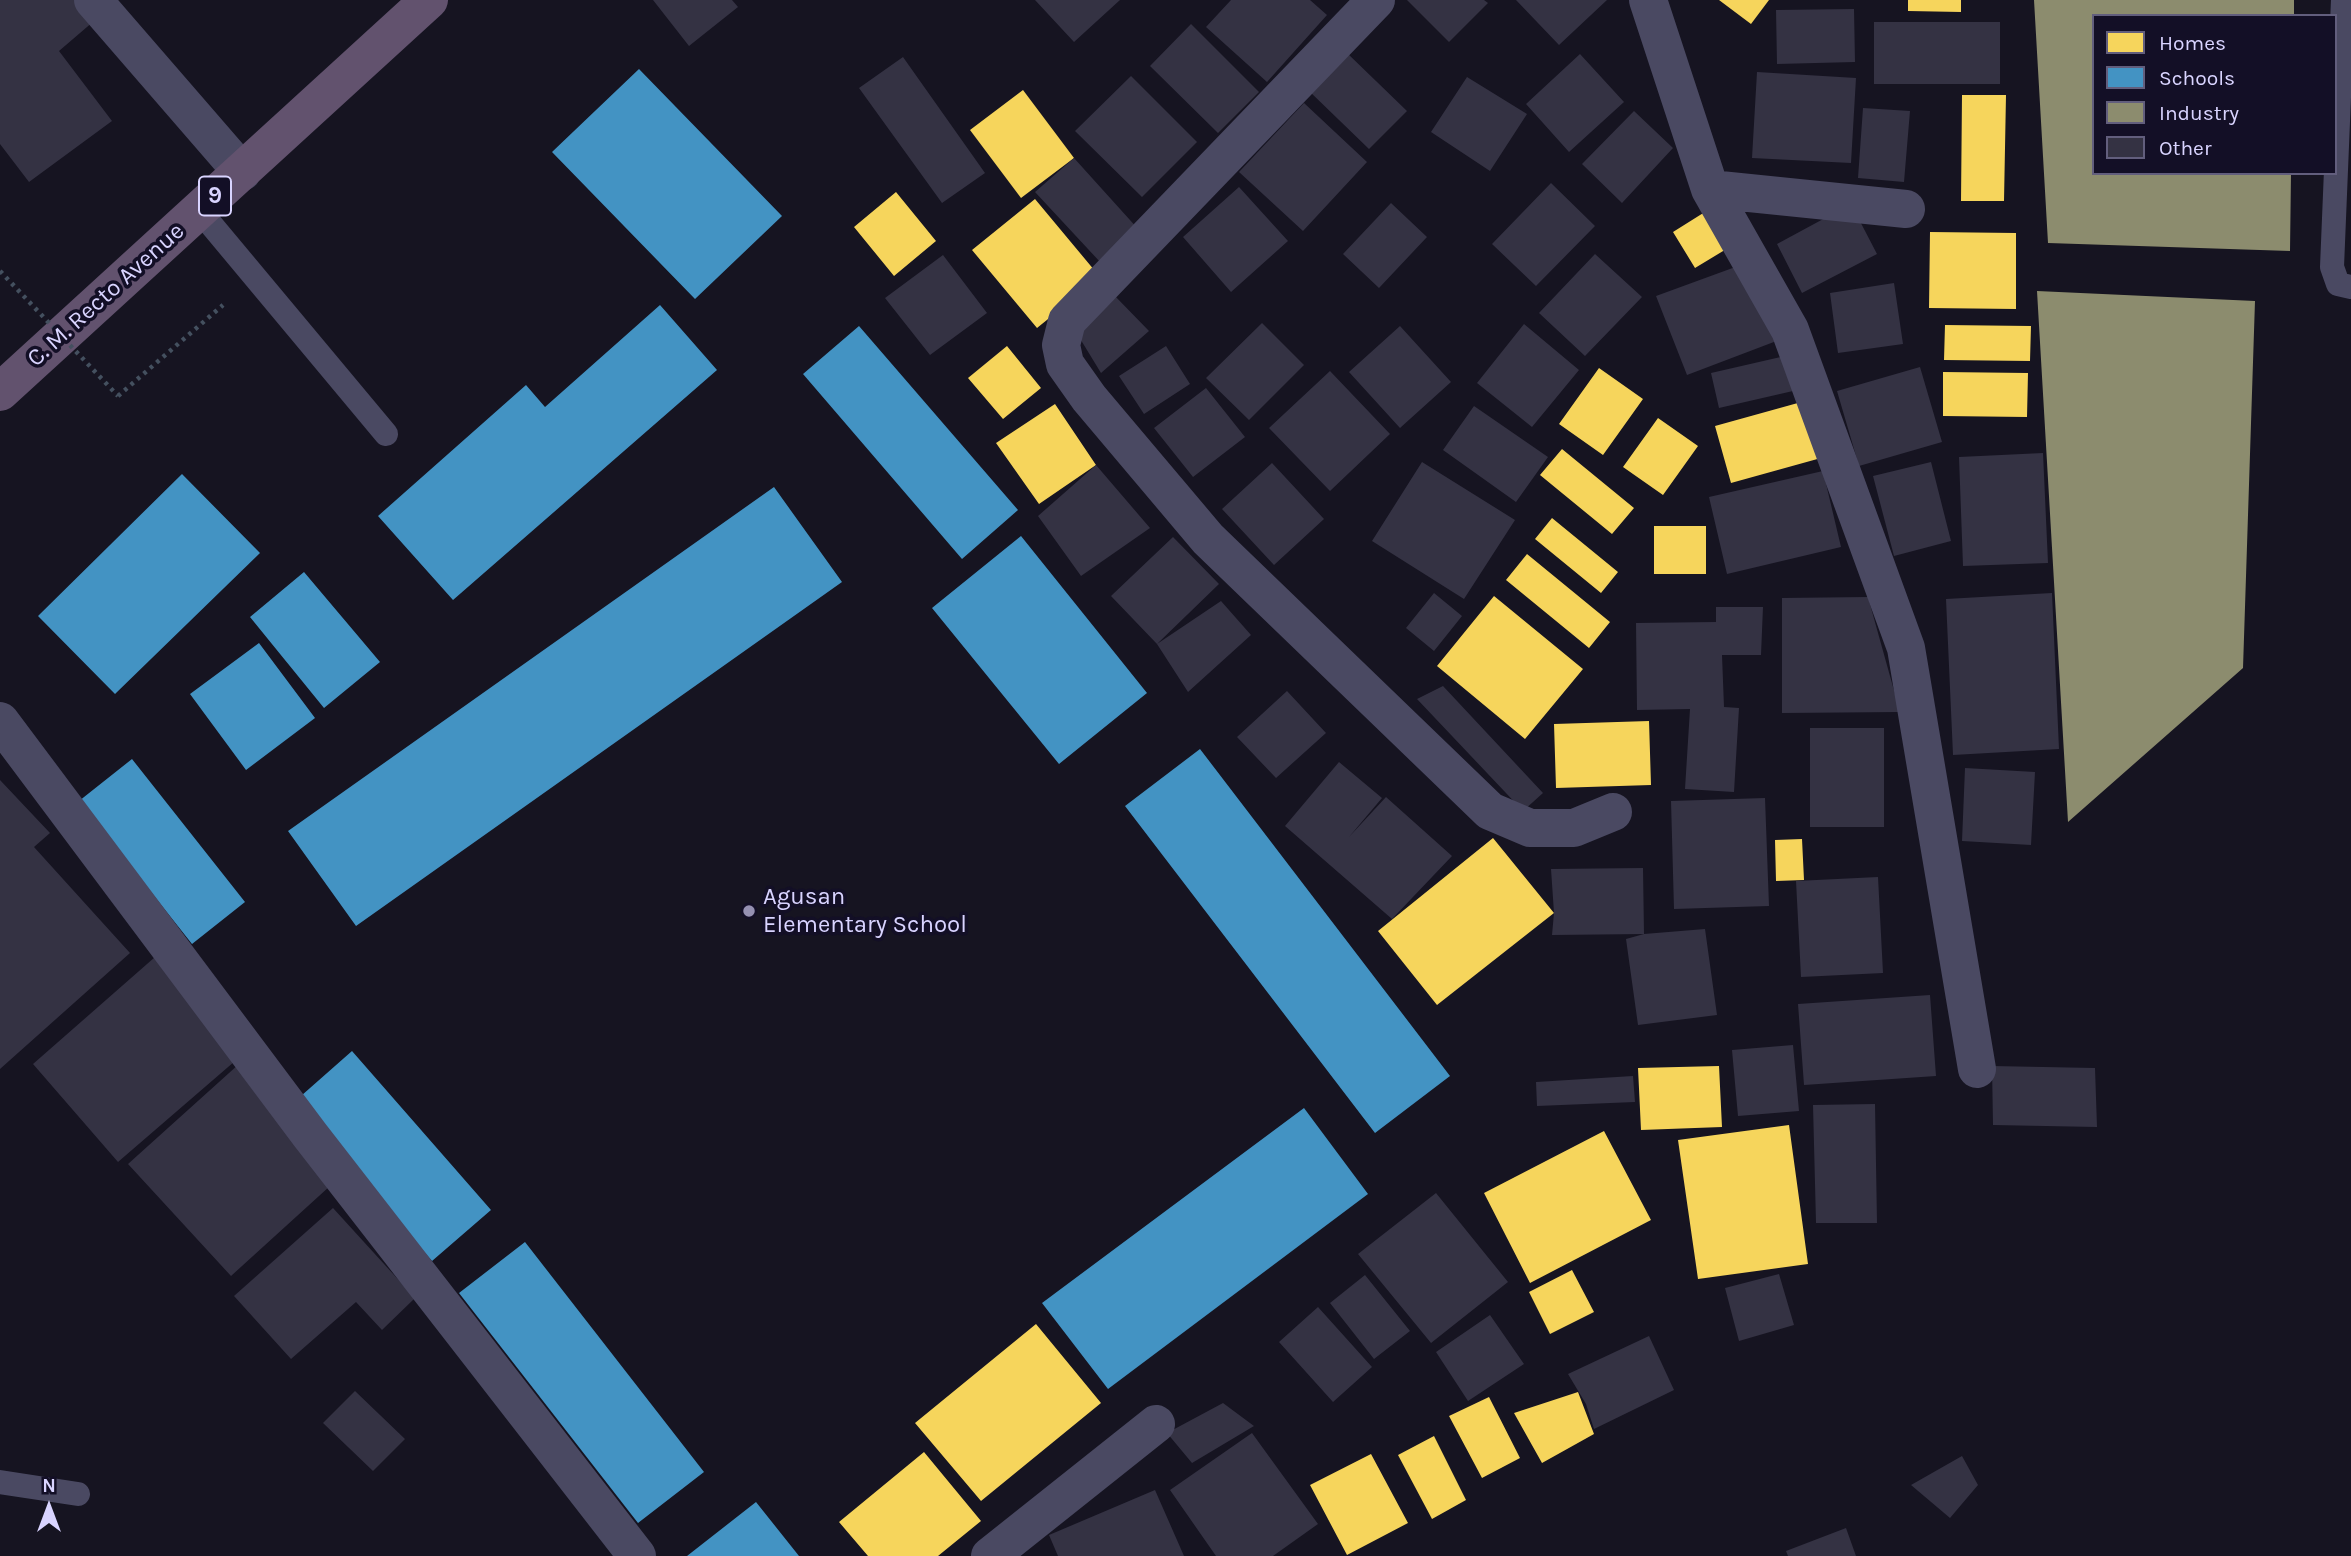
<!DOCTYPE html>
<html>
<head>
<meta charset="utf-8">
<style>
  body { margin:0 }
  #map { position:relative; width:2351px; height:1556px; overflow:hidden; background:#161421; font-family:Karla,sans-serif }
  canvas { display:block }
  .legend { position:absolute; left:2092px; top:14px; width:245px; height:161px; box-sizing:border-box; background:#130f26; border:2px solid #625e7d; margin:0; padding:9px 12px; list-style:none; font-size:21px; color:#d9d4ff }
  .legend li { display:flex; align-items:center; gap:14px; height:35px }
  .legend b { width:35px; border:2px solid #625e7d }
  .north { position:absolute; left:14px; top:1472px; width:70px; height:70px; -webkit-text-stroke:5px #130f26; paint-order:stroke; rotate:0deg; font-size:19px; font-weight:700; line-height:28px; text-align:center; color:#d9d4ff }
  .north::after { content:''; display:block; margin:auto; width:24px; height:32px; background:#d9d4ff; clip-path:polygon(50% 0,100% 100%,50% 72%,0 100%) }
</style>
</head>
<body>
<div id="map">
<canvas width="2351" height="1556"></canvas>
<ul class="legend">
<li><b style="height:19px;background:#f6d55c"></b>Homes</li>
<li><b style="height:19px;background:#4393c3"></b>Schools</li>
<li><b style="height:19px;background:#8c8c6e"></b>Industry</li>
<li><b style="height:19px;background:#343243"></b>Other</li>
</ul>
<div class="north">N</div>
</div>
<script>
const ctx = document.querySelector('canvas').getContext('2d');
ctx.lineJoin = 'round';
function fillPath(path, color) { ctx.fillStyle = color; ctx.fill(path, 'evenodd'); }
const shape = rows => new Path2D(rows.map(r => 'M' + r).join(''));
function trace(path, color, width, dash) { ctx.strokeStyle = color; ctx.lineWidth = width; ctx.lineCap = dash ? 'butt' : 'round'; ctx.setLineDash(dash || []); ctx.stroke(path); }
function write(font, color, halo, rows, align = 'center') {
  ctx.font = font + ' Karla,sans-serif'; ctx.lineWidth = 7; ctx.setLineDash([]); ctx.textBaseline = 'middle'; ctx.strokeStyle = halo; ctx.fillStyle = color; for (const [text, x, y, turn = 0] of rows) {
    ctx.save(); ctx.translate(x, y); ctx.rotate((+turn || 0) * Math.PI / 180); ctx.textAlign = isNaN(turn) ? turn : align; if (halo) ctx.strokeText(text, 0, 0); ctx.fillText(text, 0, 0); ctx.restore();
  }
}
fillPath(shape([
  [1719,0,1769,0,1751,24],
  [1908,0,1961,0,1961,12,1908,11],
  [1023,90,1074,158,1021,198,970,130],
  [1962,95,2006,95,2004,201,1961,201],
  [896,192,936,241,894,276,854,227],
  [1035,199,1100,277,1037,328,972,250],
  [1716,205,1738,242,1695,268,1673,232],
  [1930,232,2016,233,2016,309,1929,308],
  [1945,325,2031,326,2030,361,1944,360],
  [1007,346,1041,388,1003,419,968,378],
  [1599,368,1643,399,1603,455,1559,424],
  [1943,372,2028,373,2027,417,1943,416],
  [1805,401,1821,458,1731,483,1715,426],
  [1055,404,1096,465,1039,504,996,443],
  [1658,418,1698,446,1663,495,1623,467],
  [1562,449,1634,508,1612,534,1540,475],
  [1552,518,1618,572,1601,593,1535,539],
  [1654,526,1706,526,1706,574,1654,574],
  [1527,554,1610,622,1589,648,1506,580],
  [1494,596,1583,669,1525,739,1437,666],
  [1649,721,1651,785,1556,788,1554,724],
  [1493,838,1554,913,1437,1005,1378,931],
  [1802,839,1804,880,1776,881,1775,840],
  [1719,1066,1722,1127,1641,1130,1638,1068],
  [1789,1125,1808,1264,1698,1279,1678,1140],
  [1604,1131,1651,1220,1530,1283,1484,1193],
  [1572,1270,1594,1312,1550,1334,1529,1292],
  [1036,1324,1101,1403,981,1501,915,1423],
  [1578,1392,1594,1434,1542,1463,1514,1413],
  [1489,1397,1520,1458,1482,1478,1449,1416],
  [1434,1436,1466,1500,1432,1519,1398,1455],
  [924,1452,981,1521,938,1556,868,1556,839,1522],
  [1371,1454,1408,1523,1347,1555,1310,1485]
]), '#f6d55c');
fillPath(shape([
  [639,69,782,216,695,299,552,152],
  [660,305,717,370,453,600,378,516,526,385,545,407],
  [859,326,1018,510,962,559,803,374],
  [182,474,260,553,115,694,38,616],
  [774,487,842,582,356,926,288,831],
  [1021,536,1147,693,1059,764,932,608],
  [304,572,380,662,324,708,250,617],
  [259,643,315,718,246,770,190,694],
  [1200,749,1450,1076,1375,1133,1125,806],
  [132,759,245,902,192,944,79,801],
  [352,1051,491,1210,432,1261,293,1103],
  [1304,1108,1368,1194,1108,1389,1042,1303],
  [525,1242,704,1472,638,1523,459,1293],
  [756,1502,799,1556,687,1556]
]), '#4393c3');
fillPath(shape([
  [2034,0,2294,0,2294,16,2094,16,2094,173,2291,173,2290,251,2048,243],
  [2037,291,2255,301,2243,668,2068,822]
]), '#8c8c6e');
fillPath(shape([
  [0,0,76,0,94,21,59,51,112,121,29,182,0,144],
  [653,0,732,0,738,7,689,46],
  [1035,0,1120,0,1074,42],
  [1231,0,1310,0,1327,15,1267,82,1206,27],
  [1407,0,1484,0,1488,3,1449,42],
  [1516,0,1607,0,1559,45],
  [1854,9,1855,62,1777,64,1776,10],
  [1874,22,2000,22,2000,84,1874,84],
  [1191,24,1259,92,1218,133,1150,66],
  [1346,52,1407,111,1369,149,1308,90],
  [1580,54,1624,102,1569,152,1526,104],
  [903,57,985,173,942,203,859,88],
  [1757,72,1856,78,1851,163,1752,158],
  [1131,76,1197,142,1142,197,1075,131],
  [1467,77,1527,114,1490,171,1431,132],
  [1304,103,1367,162,1303,231,1239,172],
  [1863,108,1910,111,1904,182,1858,178],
  [1634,111,1673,148,1622,203,1582,164],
  [1074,158,1139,230,1101,263,1035,192],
  [1551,183,1595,226,1536,286,1492,244],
  [1239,187,1288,241,1231,292,1183,237],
  [1391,203,1427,237,1379,288,1343,254],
  [1851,204,1877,254,1802,293,1777,244],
  [1595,254,1642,297,1585,356,1539,313],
  [943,255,987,313,930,355,885,298],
  [1749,262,1787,337,1687,375,1656,296],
  [1894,283,1903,344,1838,353,1830,293],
  [1114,295,1149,331,1101,373,1076,332],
  [1262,323,1304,365,1249,420,1206,378],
  [1524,324,1579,370,1532,427,1477,383],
  [1400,326,1451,382,1400,428,1349,372],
  [1166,346,1190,384,1144,414,1119,376],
  [1785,356,1793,391,1719,408,1711,373],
  [1920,367,1942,442,1859,466,1837,391],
  [1330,371,1390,434,1330,491,1269,428],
  [1206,388,1245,437,1193,477,1154,428],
  [1474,406,1548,457,1516,502,1443,450],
  [2043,453,2048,563,1963,566,1959,457],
  [1422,462,1515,520,1464,599,1372,541],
  [1931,462,1951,541,1894,556,1873,476],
  [1272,463,1324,519,1274,565,1222,509],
  [1096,465,1150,528,1081,576,1038,516],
  [1823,471,1841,547,1727,574,1709,497],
  [1173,537,1219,584,1157,644,1111,596],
  [1434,593,1462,616,1434,651,1406,628],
  [2052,593,2059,749,1953,755,1946,599],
  [1868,597,1900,712,1782,713,1782,598],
  [1221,601,1251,635,1188,692,1157,644],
  [1716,607,1763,607,1761,655,1722,655,1724,707,1739,708,1734,792,1685,789,1690,709,1637,710,1636,623,1716,622],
  [1443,686,1543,793,1523,811,1417,699],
  [1287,691,1326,733,1276,778,1237,737],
  [1810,728,1884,728,1884,827,1810,827],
  [1339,762,1382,798,1349,837,1386,797,1452,856,1392,919,1285,826],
  [1965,768,2035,772,2031,845,1962,841],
  [0,780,50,833,34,847,130,953,0,1069],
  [1765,798,1769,906,1674,909,1671,801],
  [1643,868,1644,934,1552,935,1554,913,1551,869],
  [1878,877,1883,973,1801,977,1796,881],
  [1705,929,1717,1015,1638,1025,1626,939,1644,934],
  [155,957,242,1055,118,1162,33,1064],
  [1930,995,1936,1076,1804,1085,1798,1004],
  [1793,1045,1799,1111,1738,1116,1732,1050],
  [239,1064,341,1176,231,1276,128,1164],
  [1992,1066,2095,1068,2097,1127,1993,1125],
  [1633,1076,1635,1102,1537,1106,1536,1082],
  [1875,1104,1877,1223,1816,1223,1813,1105],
  [1436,1193,1508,1282,1431,1343,1358,1254],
  [333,1208,415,1298,382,1330,356,1302,291,1359,234,1296],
  [1779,1274,1794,1325,1739,1341,1725,1288],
  [1365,1275,1410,1331,1374,1359,1330,1303],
  [1318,1307,1372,1367,1333,1402,1279,1342],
  [1490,1315,1524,1364,1468,1401,1436,1352],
  [1649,1336,1674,1390,1594,1429,1586,1404,1568,1374],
  [355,1391,405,1439,373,1471,323,1423],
  [1223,1403,1254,1426,1192,1463,1167,1433],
  [1252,1433,1318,1524,1273,1556,1216,1556,1170,1490],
  [1962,1456,1978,1485,1950,1518,1911,1485],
  [1155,1490,1184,1556,1058,1556,1049,1535],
  [1846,1528,1856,1556,1788,1556,1786,1551]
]), '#343243');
trace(shape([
  [118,396,223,305]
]), '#44505f', 4.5, [3.5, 5]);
trace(shape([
  [2343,0,2332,267,2338,284,2351,287],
  [199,210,386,434],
  [0,1482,78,1494]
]), '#4a4962', 24);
trace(shape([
  [93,0,242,172],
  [1376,0,1067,321,1061,345,1065,364,1089,398,1208,539,1490,811,1530,828,1574,828,1613,812],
  [1648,0,1710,189,1790,330,1906,648,1977,1069],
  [1710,189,1906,209],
  [0,721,310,1135,637,1556],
  [990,1556,1156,1424]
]), '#4a4962', 38);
trace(shape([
  [0,392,429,0]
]), '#62526e', 38);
trace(shape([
  [0,271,118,396]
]), '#44505f', 4.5, [3.5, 5]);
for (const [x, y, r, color] of [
  [749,911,7,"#9591b1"]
]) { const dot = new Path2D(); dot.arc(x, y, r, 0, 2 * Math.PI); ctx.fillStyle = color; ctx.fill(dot); trace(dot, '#130f26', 2.5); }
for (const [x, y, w] of [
  [215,196,32]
]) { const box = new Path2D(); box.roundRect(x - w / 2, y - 19.5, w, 39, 5); ctx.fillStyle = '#130f26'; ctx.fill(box); trace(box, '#d9d4ff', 2); }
write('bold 23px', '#d9d4ff', null, [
  ["9",215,196]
]);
write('24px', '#d9d4ff', '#130f26', [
  ["C. M. Recto Avenue",106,295,-42]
]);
write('24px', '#d9d4ff', '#130f26', [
  ["Agusan",763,897],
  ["Elementary School",763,925]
], 'left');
</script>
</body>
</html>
